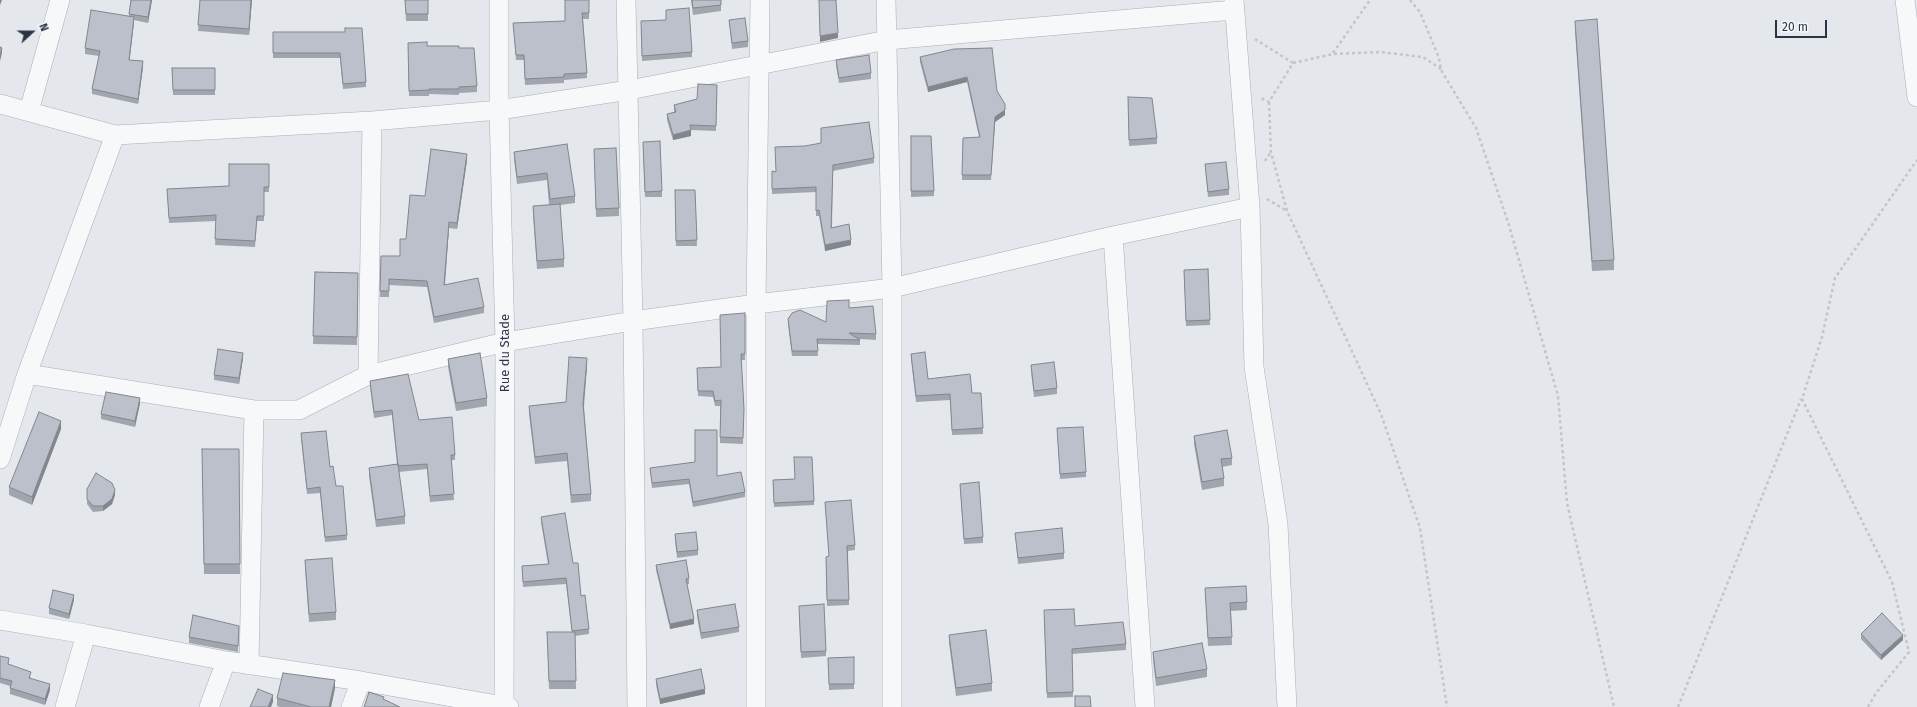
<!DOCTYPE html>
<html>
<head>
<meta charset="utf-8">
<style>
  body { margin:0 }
  #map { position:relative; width:1917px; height:707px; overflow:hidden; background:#e4e7ec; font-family:"Fira Sans",sans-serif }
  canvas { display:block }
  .north { position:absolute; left:12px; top:12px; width:40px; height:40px; -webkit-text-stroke:3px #f4f6f9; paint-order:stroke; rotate:69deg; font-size:11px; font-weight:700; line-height:16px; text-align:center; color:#2b3445 }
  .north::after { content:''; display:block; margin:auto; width:14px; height:18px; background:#2b3445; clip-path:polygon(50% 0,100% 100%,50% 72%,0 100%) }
  .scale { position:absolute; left:1775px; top:20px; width:52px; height:18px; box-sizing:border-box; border:2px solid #2b3445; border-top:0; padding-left:5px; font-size:12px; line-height:14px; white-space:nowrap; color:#2b3445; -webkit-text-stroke:3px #f4f6f9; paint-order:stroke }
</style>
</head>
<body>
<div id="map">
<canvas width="1917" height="707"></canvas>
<div class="north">N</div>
<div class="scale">20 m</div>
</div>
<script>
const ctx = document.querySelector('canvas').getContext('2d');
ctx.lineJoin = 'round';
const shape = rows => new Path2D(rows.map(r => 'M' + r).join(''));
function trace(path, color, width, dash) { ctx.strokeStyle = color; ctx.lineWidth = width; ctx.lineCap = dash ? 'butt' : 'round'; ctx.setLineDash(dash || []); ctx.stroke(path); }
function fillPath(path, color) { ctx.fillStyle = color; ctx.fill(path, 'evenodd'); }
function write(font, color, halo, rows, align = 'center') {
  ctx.font = font + ' "Fira Sans",sans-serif'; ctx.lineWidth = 3; ctx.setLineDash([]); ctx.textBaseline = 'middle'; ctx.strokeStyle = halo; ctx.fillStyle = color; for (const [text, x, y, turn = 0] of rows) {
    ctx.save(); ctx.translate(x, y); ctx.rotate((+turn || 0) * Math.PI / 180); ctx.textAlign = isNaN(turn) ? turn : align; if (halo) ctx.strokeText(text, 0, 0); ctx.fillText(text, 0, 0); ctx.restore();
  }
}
const street = shape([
  [499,0,499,110,505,342,504,707],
  [626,0,633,321,637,707],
  [886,0,892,288,892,707],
  [1234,0,1250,207,1254,367,1278,524,1287,707],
  [1905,0,1917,97],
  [0,104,115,135,372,121,499,110,629,90,887,40,1234,10],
  [29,111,60,0],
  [1113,236,1145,707],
  [27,374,254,410,299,410,368,375,505,342,633,321,756,304,892,288,1113,236,1250,207],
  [368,375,372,121],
  [0,459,27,374,115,135],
  [0,620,86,634,226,661,361,681,509,707],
  [249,665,254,410],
  [65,707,86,634],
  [209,707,226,661],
  [351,707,361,681],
  [756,707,756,304,760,0]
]);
trace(street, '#a9aeb7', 20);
trace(shape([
  [1410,0,1420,12,1439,58,1441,70,1476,128,1508,222,1558,396,1567,503,1614,707],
  [1255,39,1293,63,1269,102,1259,97],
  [1333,53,1370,0],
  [1293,63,1333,54,1380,52,1423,57,1441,69],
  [1269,102,1271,152,1287,211,1381,414,1420,528,1447,707],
  [1265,161,1271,152],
  [1267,199,1287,211],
  [1678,707,1801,399],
  [1868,707,1876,693,1909,652,1892,582,1802,399,1822,337,1835,278,1917,160]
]), '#c2c5cb', 2.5, [3, 3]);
trace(street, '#f7f8fa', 19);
fillPath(shape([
  [131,0,152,0,148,23,134,20,129,60,143,67,138,104,92,94,92,89,99,56,85,54,85,48,129,16],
  [200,0,252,0,249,35,198,31],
  [405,0,428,0,428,21,406,21],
  [589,0,589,19,583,19,587,78,564,80,564,83,525,85,524,60,516,60,513,23,565,21],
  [691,0,721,0,721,11,693,15],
  [666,10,692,52,692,57,642,61,641,26,666,20],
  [729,20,748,41,748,47,732,49],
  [1575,21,1614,260,1614,270,1592,271,1575,31],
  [273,32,345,32,366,82,366,87,343,89,340,58,273,58],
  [408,43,427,46,459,48,477,86,477,92,459,93,459,95,429,94,429,96,409,96],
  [920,57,997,91,1005,115,995,122,991,180,962,180,963,138,979,137,967,82,928,92,920,62],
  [836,60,871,73,871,79,839,83,836,65],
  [172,68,215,68,215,95,173,95],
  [717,85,716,131,691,130,691,136,673,140,667,120,667,114,674,112,674,105,697,99],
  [1128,97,1157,138,1157,144,1129,146],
  [911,136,934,191,934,196,911,197],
  [567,144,575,196,575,203,560,205,564,259,564,267,537,269,533,214,533,206,549,205,547,180,517,184,514,159,514,152],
  [643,147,662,191,662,197,645,197],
  [594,149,619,208,619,216,596,217],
  [874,158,874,163,833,171,832,228,851,245,825,251,819,216,816,216,816,192,772,194,772,171,775,172],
  [467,160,457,229,449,228,445,285,484,307,484,313,434,323,427,287,389,285,389,297,380,297,381,256,400,256,406,239,425,196],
  [269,164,269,192,264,192,264,221,257,221,255,247,215,245,216,221,169,223,167,189,229,186],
  [1205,164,1229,189,1229,195,1208,197],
  [675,190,695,190,697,246,676,246],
  [1208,269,1210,325,1186,326,1184,270],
  [315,272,358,273,357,345,313,344],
  [849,308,876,334,876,340,860,339,860,345,817,344,818,356,792,356,788,324,788,319,826,322],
  [745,313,745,360,741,360,744,409,743,444,720,443,720,406,715,406,713,397,698,396,697,368,721,367],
  [911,354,928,379,972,393,983,428,983,434,952,435,950,400,916,402,911,359],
  [243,358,239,384,214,380,214,375],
  [448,359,487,398,487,406,456,411,448,367],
  [1031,365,1057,388,1057,394,1034,397,1031,371],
  [587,366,584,407,591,494,591,501,571,503,567,461,535,464,529,414,529,406,566,402],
  [370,381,419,420,455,455,455,460,451,460,454,500,430,502,427,469,399,472,405,516,405,524,376,527,369,476,369,468,397,464,392,415,374,418,370,386],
  [140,403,135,427,101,419,101,414],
  [1057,428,1086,472,1086,477,1060,479],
  [61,429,32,505,9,495,9,487],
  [301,433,330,467,336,486,347,535,347,540,325,542,320,493,307,494,301,438],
  [1194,436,1232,458,1232,465,1222,467,1224,478,1224,486,1202,490,1194,444],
  [202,449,239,449,240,574,204,574],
  [650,468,717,476,745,492,745,497,693,507,689,484,652,488],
  [795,479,814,501,814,505,774,507,773,480],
  [960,484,983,537,983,543,964,544],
  [87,489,115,495,112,504,103,511,93,512,87,504],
  [825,502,855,545,855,550,848,551,849,605,827,606,826,557,829,556],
  [541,517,573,563,589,629,589,634,575,636,576,689,549,689,547,632,572,632,566,584,523,587,522,566,548,564,541,522],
  [1015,533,1064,553,1064,559,1018,564],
  [675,534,698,550,698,555,677,558,675,540],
  [305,560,336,612,336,620,309,622,305,568],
  [656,565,689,578,689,584,687,584,694,624,670,629,656,570],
  [1205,588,1247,602,1247,610,1231,611,1232,645,1208,646],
  [74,600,69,619,49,614,49,608],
  [697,610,739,627,739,632,701,639,697,616],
  [799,611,826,651,826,656,801,658],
  [1044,616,1075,626,1126,644,1126,650,1072,654,1073,697,1047,698],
  [239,626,238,652,189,643,189,637],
  [1861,634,1903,640,1881,660,1861,639],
  [949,635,992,683,992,691,956,696,949,643],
  [1153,652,1207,669,1207,677,1156,686,1153,660],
  [0,656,9,664,9,665,31,677,30,678,50,690,45,705,10,694,10,686,0,683],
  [854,657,854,689,829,690,828,658],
  [656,679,705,694,660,704,656,685],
  [335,688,331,707,280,707,277,706,277,698]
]), '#a1a5ae');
fillPath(shape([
  [0,0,2,0,0,5],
  [151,0,152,0,148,23,148,17],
  [251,0,252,0,249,35,249,29],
  [134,17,134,23,129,65,129,60],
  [838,33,838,38,820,42,820,36],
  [2,48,2,53,0,61,0,56],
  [143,61,143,67,138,104,138,99],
  [967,77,967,82,928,92,928,87],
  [1005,110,1005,115,995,122,991,180,995,117],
  [691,130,691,136,673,140,673,135],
  [467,154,467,160,457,229,457,223],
  [449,222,449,228,444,291,444,285],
  [851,240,851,245,825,251,825,245],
  [243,353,243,358,239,384,239,378],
  [587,358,587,366,583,411,583,404],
  [140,398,140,403,135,427,135,421],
  [61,421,61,429,32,505,32,497],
  [115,490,115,495,112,504,103,511,103,506],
  [74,595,74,600,69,619,69,614],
  [694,619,694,624,670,629,670,624],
  [1903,635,1903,640,1881,660,1881,655],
  [335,680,335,688,331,707,329,707],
  [50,684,50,690,45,705,45,699],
  [705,689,705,694,660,704,660,699],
  [273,695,273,702,271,707,268,707]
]), '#83868d');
const building = shape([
  [131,0,151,0,148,17,129,14,131,0],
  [200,0,251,0,249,29,198,25,200,0],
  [405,0,428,0,428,14,406,14,405,0],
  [565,0,589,0,589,13,582,13,587,73,564,74,564,77,525,79,524,55,516,55,513,23,565,21,565,0],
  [692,0,721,0,721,5,693,8,692,0],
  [819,0,836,0,838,33,820,36,819,0],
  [689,8,692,52,642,56,641,21,666,20,666,10,689,8],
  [91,10,134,17,129,60,143,61,138,99,92,89,100,51,85,48,91,10],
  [745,18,748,41,732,43,729,20,745,18],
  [1597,19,1614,260,1592,261,1575,21,1597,19],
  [345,28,362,28,366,82,343,84,340,53,273,53,273,32,345,32,345,28],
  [427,42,427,46,459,46,459,48,474,48,477,86,459,87,459,89,429,89,429,90,409,91,408,43,427,42],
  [0,47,2,48,0,56,0,47],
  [992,48,997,91,1005,104,1005,110,995,117,991,175,962,175,963,138,980,137,967,77,928,87,920,57,954,49,992,48],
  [869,55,871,73,839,78,836,60,869,55],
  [172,68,215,68,215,90,173,90,172,68],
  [698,84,717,85,716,126,690,125,691,130,673,135,667,114,676,112,674,105,697,99,698,84],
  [1128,97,1152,98,1157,138,1129,140,1128,97],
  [869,122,874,158,833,165,831,228,849,224,851,240,825,245,819,210,816,211,816,187,772,189,772,171,776,172,775,147,805,146,821,143,821,128,869,122],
  [911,136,931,136,934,191,911,191,911,136],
  [660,141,662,191,645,192,643,142,660,141],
  [567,144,575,196,550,199,547,173,517,177,514,152,567,144],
  [616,148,619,208,596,209,594,149,616,148],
  [431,149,467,154,457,223,449,222,444,285,478,278,484,307,434,317,427,281,389,279,389,291,380,291,381,256,400,256,400,239,406,239,410,195,425,196,431,149],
  [1226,162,1229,189,1208,192,1205,164,1226,162],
  [229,164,269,164,269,187,264,187,264,216,257,216,255,241,215,239,216,215,169,218,167,189,229,186,229,164],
  [675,190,695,190,697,240,676,241,675,190],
  [560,204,564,259,537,261,533,206,560,204],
  [1208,269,1210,320,1186,321,1184,270,1208,269],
  [315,272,358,273,357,337,313,336,315,272],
  [849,300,849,308,873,306,876,334,849,333,860,340,817,339,818,351,792,351,788,319,792,313,800,310,826,322,827,301,849,300],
  [745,313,745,354,741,354,744,409,743,438,720,437,721,400,715,401,713,391,698,391,697,368,721,367,720,315,745,313],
  [218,349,243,353,239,378,214,375,218,349],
  [925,352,928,379,970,374,972,393,981,393,983,428,952,430,950,394,916,396,911,354,925,352],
  [480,353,487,398,456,403,448,359,480,353],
  [569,357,587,358,583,404,591,494,571,495,567,453,535,457,529,406,566,402,569,357],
  [1054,362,1057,388,1034,391,1031,365,1054,362],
  [408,374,419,420,452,417,455,455,451,455,454,494,430,496,427,464,398,466,392,410,374,412,370,381,408,374],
  [106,392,140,398,135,421,101,414,106,392],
  [39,412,61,421,32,497,9,487,39,412],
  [1083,427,1086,472,1060,474,1057,428,1083,427],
  [695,430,717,430,717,476,741,472,745,492,693,502,689,479,652,483,650,468,695,462,695,430],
  [1227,430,1232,458,1221,459,1224,478,1202,482,1194,436,1227,430],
  [326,431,330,467,333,466,336,486,343,486,347,535,325,537,320,487,307,489,301,433,326,431],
  [202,449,239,449,240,564,204,564,202,449],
  [794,457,812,457,814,501,774,503,773,480,795,479,794,457],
  [398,464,405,516,376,520,369,468,398,464],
  [96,473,112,483,115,490,112,499,103,506,93,506,87,499,87,489,96,473],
  [979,482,983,537,964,539,960,484,979,482],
  [851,500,855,545,847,546,849,600,827,600,826,557,829,556,825,502,851,500],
  [565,513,573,563,578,563,581,596,585,595,589,629,572,631,566,578,523,582,522,566,549,564,541,517,565,513],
  [1062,528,1064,553,1018,558,1015,533,1062,528],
  [696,532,698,550,677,552,675,534,696,532],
  [332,558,336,612,309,614,305,560,332,558],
  [686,560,689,578,686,579,694,619,670,624,656,565,686,560],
  [1246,586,1247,602,1230,603,1232,637,1208,638,1205,588,1246,586],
  [53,590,74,595,69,614,49,608,53,590],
  [735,604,739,627,701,633,697,610,735,604],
  [824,604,826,651,801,652,799,606,824,604],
  [1074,609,1075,626,1123,622,1126,644,1072,649,1073,692,1047,693,1044,610,1074,609],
  [1882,613,1903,635,1881,655,1861,634,1882,613],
  [193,615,239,626,238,646,189,637,193,615],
  [986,630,992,683,956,688,949,635,986,630],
  [547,632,575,632,576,681,549,681,547,632],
  [1202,643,1207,669,1156,678,1153,652,1202,643],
  [0,656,9,658,8,664,31,672,29,678,50,684,45,699,10,688,12,681,0,678,0,656],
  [854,657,854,684,829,684,828,658,854,657],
  [701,669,705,689,660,699,656,679,701,669],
  [283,673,335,680,329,707,311,707,277,698,283,673],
  [258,689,273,695,268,707,250,707,258,689],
  [369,692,384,697,383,699,400,707,364,707,369,692],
  [1075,696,1090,696,1091,707,1075,707,1075,696]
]);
fillPath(building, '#bbc0ca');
trace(building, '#83868d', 1);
write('13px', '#2b3445', '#f4f6f9', [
  ["Rue du Stade",505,353,-90]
]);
</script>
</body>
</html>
